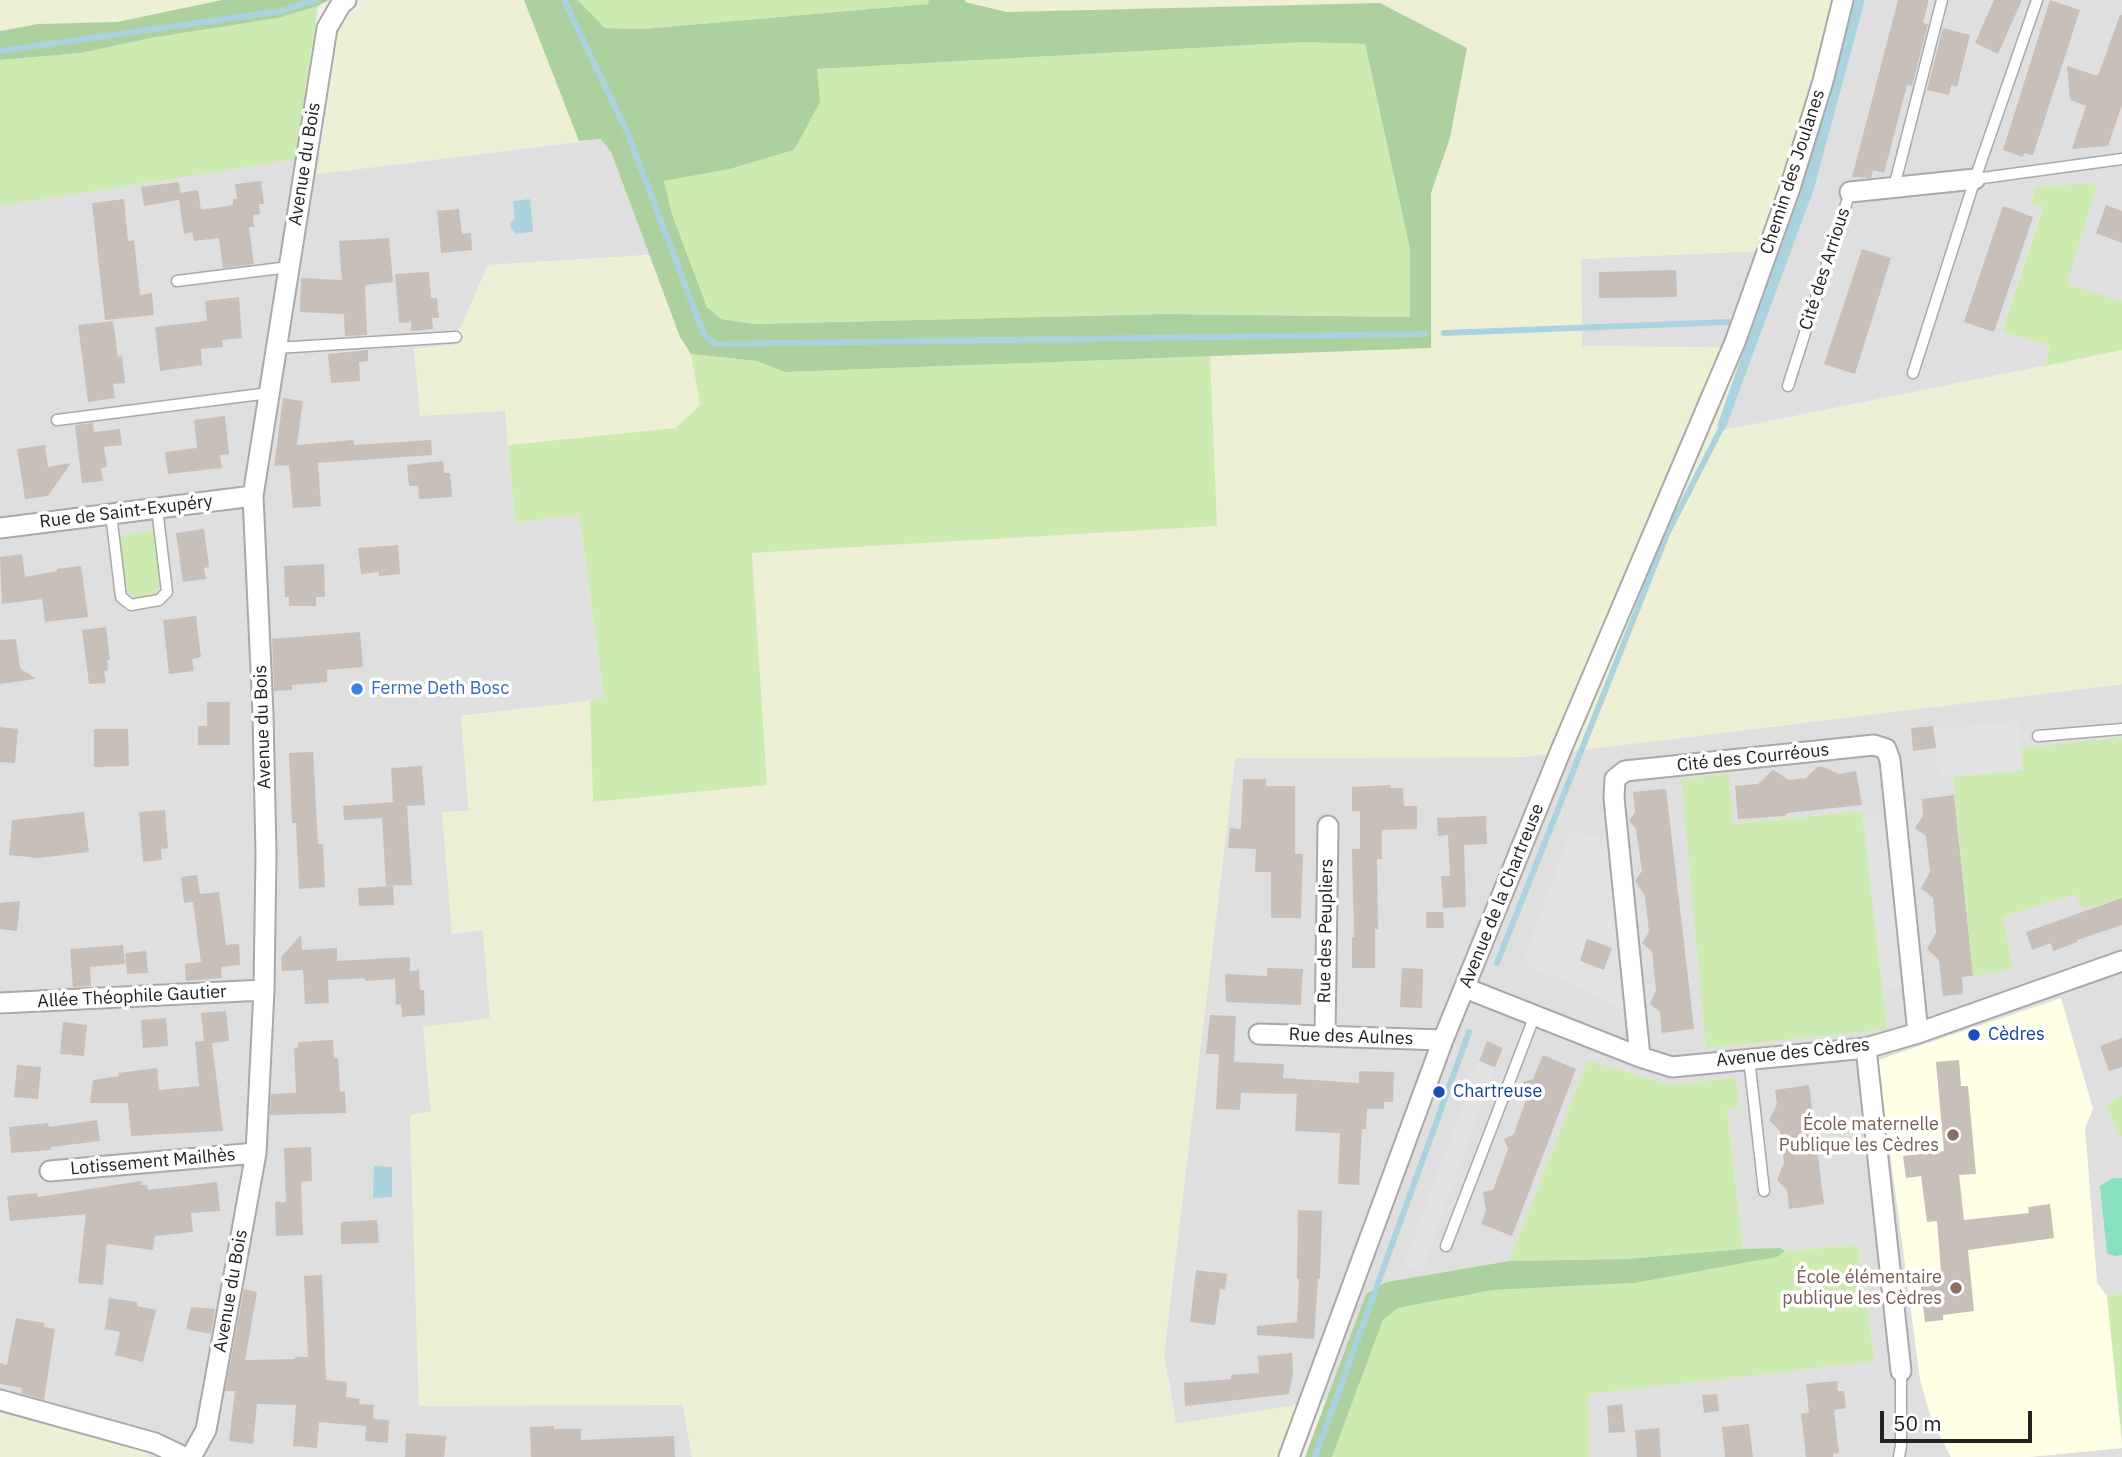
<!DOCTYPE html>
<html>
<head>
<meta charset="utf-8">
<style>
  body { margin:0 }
  #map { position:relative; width:2122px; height:1457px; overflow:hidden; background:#f2efe9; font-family:"IBM Plex Sans",sans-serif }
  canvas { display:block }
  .scale { position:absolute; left:1880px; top:1411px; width:152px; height:32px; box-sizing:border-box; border:4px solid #222; border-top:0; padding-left:9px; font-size:21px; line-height:24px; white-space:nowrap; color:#222; -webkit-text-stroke:5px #fff; paint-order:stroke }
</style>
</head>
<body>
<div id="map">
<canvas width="2122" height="1457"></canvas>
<div class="scale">50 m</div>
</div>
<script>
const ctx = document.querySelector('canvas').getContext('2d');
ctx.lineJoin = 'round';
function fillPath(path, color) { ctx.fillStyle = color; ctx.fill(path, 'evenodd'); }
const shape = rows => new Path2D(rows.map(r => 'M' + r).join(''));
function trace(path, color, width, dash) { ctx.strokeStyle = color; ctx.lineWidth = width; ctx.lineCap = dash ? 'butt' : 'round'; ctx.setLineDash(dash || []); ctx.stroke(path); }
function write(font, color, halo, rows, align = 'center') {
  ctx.font = font + ' "IBM Plex Sans",sans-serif'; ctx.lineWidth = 7; ctx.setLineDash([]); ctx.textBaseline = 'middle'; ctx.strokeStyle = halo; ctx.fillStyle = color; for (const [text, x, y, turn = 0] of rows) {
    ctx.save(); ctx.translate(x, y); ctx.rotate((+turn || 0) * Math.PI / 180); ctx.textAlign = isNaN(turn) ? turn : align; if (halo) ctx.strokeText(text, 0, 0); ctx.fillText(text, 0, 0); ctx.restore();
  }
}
fillPath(shape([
  [1865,0,2122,0,2122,301,2066,285,2043,206,2002,332,2050,345,2045,366,1725,430,1814,189],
  [602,139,611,152,649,255,488,265,453,345,414,349,505,411,515,523,579,513,604,699,461,716,469,811,443,812,452,934,483,930,490,1019,424,1027,431,1111,410,1115,419,1405,683,1405,692,1457,150,1457,146,1452,0,1408,0,206,321,154,318,174],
  [1780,250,1747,348,1582,346,1581,259],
  [2122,684,2122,737,2022,748,2023,770,1953,777,1973,976,2003,917,2075,894,2094,907,2122,898,2122,1094,2106,1105,2116,1131,2122,1137,2122,1293,2107,1296,2097,1283,2085,1128,2093,1109,1931,1418,1951,1457,1589,1457,1589,1394,1875,1360,1857,1245,1785,1251,1780,1248,1743,1249,1727,1109,1735,1077,1670,1085,1588,1061,1509,1261,1386,1282,1366,1294,1328,1400,1176,1424,1164,1354,1235,758,1523,757],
  [1681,779,1733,824,1862,811,1887,1029],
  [2122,1448,2122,1457,2029,1457]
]), '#e0dfdf');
fillPath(shape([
  [2061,998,2093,1109,2085,1128,2097,1283,2107,1296,2122,1448,2029,1457,1951,1457,1931,1418,1920,1380,1878,1060]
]), '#ffffe5');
fillPath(shape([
  [0,0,222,0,117,22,38,24,0,31],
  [372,0,524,0,579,141,317,174,340,22],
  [965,0,1855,0,1804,180,1780,250,1581,259,1582,346,1747,348,1717,426,1725,430,2122,350,2122,684,1523,757,1235,758,1164,1354,1176,1424,1298,1405,1277,1457,692,1457,683,1405,419,1406,410,1115,431,1111,423,1027,490,1018,483,930,452,934,442,812,469,811,461,716,590,701,593,802,767,785,752,553,1217,526,1210,356,1431,348,1431,193,1450,138,1467,48,1007,12,965,2],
  [649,255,680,337,691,354,700,405,676,428,508,444,505,411,420,416,414,349,453,345,488,265],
  [0,1408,147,1452,150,1457,0,1457]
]), '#eef0d5');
fillPath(shape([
  [578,0,929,0,929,4,643,29,605,28],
  [318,6,295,159,0,206,0,60,81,53,151,38,278,18],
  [1303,42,1365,44,1410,249,1410,317,1166,314,755,324,721,319,707,307,672,214,664,181,730,169,794,150,817,69],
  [2097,183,2067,284,2122,301,2122,350,2045,366,2050,345,2002,332,2043,207,2032,204,2035,187],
  [691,354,757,361,786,372,1210,356,1217,526,752,553,767,785,593,802,590,701,604,698,579,514,515,523,508,445,676,428,700,405],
  [154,530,160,585,154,593,135,597,126,588,120,536],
  [2122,737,2122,898,2094,907,2082,907,2075,894,2003,917,2013,969,1973,976,1953,777,2023,770,2021,748],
  [1729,774,1733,824,1862,811,1887,1029,1706,1048,1681,779],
  [1588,1060,1670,1085,1736,1077,1739,1107,1727,1109,1743,1249,1626,1259,1509,1261],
  [2122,1094,2122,1137,2116,1131,2106,1105],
  [1857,1245,1875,1361,1589,1394,1589,1457,1332,1457,1383,1320,1398,1308,1493,1290,1635,1283,1777,1257,1785,1251],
  [2122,1293,2122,1440,2107,1296]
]), '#cdebb0');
fillPath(shape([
  [222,0,329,0,318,6,278,18,151,38,81,53,0,60,0,31,38,24,117,22],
  [524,0,578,0,605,28,643,29,928,4,929,0,965,0,965,2,1007,12,1380,3,1467,48,1450,138,1431,193,1431,348,785,372,757,361,691,354,680,337,611,152,601,139,579,141],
  [1303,42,1365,44,1410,249,1410,317,1166,314,755,324,721,319,707,307,672,214,664,181,730,169,794,150,820,102,817,69],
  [1780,1248,1785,1251,1777,1257,1635,1283,1493,1290,1398,1308,1383,1320,1332,1457,1305,1457,1366,1294,1386,1282,1509,1261,1626,1259,1743,1249]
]), '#add19e');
fillPath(shape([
  [2113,1178,2122,1178,2122,1255,2115,1256,2107,1253,2100,1186]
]), '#88e0be');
fillPath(shape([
  [2018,721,2023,770,1939,778,1934,729],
  [1885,814,1905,987,1883,990,1863,816],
  [1571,829,1608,841,1626,1010,1523,963],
  [1479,1061,1495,1067,1422,1271,1403,1267]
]), '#e2e2e2');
fillPath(shape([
  [1855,0,1865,0,1814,189,1725,430,1717,426,1804,180],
  [530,199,533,232,516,234,510,227,511,222,515,219,513,201],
  [374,1166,392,1167,392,1197,373,1198]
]), '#aad3df');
trace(shape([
  [564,0,628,134,704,335,715,344,1425,334],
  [0,51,281,11,315,0],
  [1444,333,1729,322],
  [1497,963,1668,532,1725,421],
  [1315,1457,1469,1032]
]), '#aad3df', 6);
fillPath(shape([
  [1898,0,1928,0,1928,3,1923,23,1928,24,1912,86,1907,85,1884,173,1873,170,1871,178,1852,177],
  [1994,0,2022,0,1998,54,1975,43],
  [2050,0,2080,10,2033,155,2024,153,2023,157,2003,150],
  [2120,15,2122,15,2122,105,2108,146,2072,149,2086,106,2070,100,2067,66,2098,76],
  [1943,28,1970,35,1957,87,1951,85,1949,95,1927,90],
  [261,181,264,204,259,204,260,214,253,215,254,227,249,227,254,264,223,268,219,238,194,241,192,232,184,234,179,200,144,206,141,187,179,182,180,193,198,190,201,210,233,205,233,199,237,199,235,184],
  [124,199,128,241,134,240,140,295,152,293,154,315,105,320,92,203],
  [2106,205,2122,211,2122,243,2096,233],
  [2003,206,2033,217,1994,332,1964,322],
  [459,209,462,234,471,233,472,250,441,253,437,211],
  [389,238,393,282,365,285,367,335,345,336,344,314,300,312,301,278,342,280,339,241],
  [1862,249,1891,258,1855,374,1824,364],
  [1676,270,1677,297,1599,298,1599,272],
  [429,272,431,298,437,298,439,318,432,318,433,329,411,331,411,322,399,323,395,274],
  [239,297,242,338,222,340,223,347,201,349,202,365,160,371,155,327,207,321,205,301],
  [113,321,118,357,122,356,125,383,113,384,115,398,88,402,78,325],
  [368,350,368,361,359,362,360,381,331,383,328,354],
  [283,398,303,401,297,445,354,440,354,445,431,440,432,455,318,463,321,506,293,508,289,465,274,466],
  [225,416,229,454,220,455,222,468,168,474,165,452,197,448,194,420],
  [93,423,94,432,120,429,122,445,104,447,107,467,101,468,103,481,82,483,75,425],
  [45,445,48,467,71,463,48,496,25,499,17,449],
  [443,461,444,473,450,473,452,497,419,499,418,486,409,486,407,465],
  [204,529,209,567,204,568,206,579,183,582,176,533],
  [398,545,400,574,379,576,379,572,361,574,358,548],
  [22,554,25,577,57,571,57,569,81,566,88,617,45,622,42,599,2,604,0,557],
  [324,564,325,597,316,597,316,606,289,606,289,597,285,597,284,566],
  [196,616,201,657,192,659,194,671,169,674,163,620],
  [106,627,110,660,107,660,108,670,104,671,106,683,89,684,82,630],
  [360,632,363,667,327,670,327,682,292,685,292,690,274,691,272,639],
  [16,639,20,668,36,679,0,684,0,640],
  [207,702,230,702,230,745,198,745,198,726,207,726],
  [1933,726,1936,748,1913,751,1911,728],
  [0,727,18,729,15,763,0,762],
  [94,729,128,729,129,766,94,767],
  [313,752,318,844,323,844,325,887,299,889,296,823,292,823,289,753],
  [422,766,425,805,407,806,412,885,386,886,382,818,344,820,343,806,393,802,391,768],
  [1817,767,1823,767,1839,774,1856,771,1862,805,1787,813,1785,816,1738,819,1735,786,1758,784,1773,770,1789,780,1806,778],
  [1243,779,1266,779,1266,786,1295,786,1295,854,1303,854,1301,918,1271,918,1271,872,1255,872,1256,849,1228,848,1230,828,1241,829],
  [1391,785,1391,788,1403,788,1404,806,1417,806,1417,829,1382,830,1382,859,1377,859,1378,929,1375,929,1375,968,1352,968,1352,937,1354,937,1352,849,1360,849,1360,811,1352,811,1352,787],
  [1666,789,1694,1029,1662,1033,1660,1012,1650,1004,1656,991,1652,951,1642,943,1649,932,1645,896,1635,881,1642,871,1636,829,1629,821,1635,812,1633,792],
  [1954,795,1973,976,1962,977,1963,994,1943,996,1939,960,1927,949,1936,933,1933,898,1921,888,1930,872,1926,836,1915,828,1923,816,1922,799],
  [165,810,168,848,161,849,162,860,143,862,139,812],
  [84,812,89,852,38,858,9,855,12,820],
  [1486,816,1487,844,1464,845,1466,907,1443,908,1441,876,1450,876,1448,835,1438,836,1437,818],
  [197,875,200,894,219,892,226,945,239,944,240,965,221,967,222,978,186,981,185,964,201,962,193,902,184,903,181,877],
  [393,886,394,905,359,906,358,888],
  [2122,898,2122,925,2077,940,2078,942,2053,951,2051,943,2032,950,2026,932],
  [20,901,17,931,0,929,0,903],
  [1426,912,1443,912,1444,928,1426,928],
  [301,935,302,950,337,948,337,961,410,957,410,971,419,970,420,990,424,990,425,1015,402,1017,401,1004,396,1005,395,979,365,981,365,978,328,980,329,1003,305,1004,303,970,282,971,281,957],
  [1587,939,1612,948,1604,970,1580,961],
  [123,945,125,964,90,967,91,986,73,987,70,949],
  [146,951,148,973,127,974,125,953],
  [1267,968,1303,969,1301,1005,1226,1002,1225,974,1267,976],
  [1402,968,1423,969,1422,1008,1400,1007],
  [226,1011,229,1041,212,1043,223,1131,131,1136,128,1103,90,1103,93,1080,119,1076,118,1073,157,1068,159,1090,199,1086,195,1042,204,1041,201,1013],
  [1210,1015,1236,1016,1234,1062,1284,1064,1283,1078,1359,1083,1359,1071,1394,1072,1393,1102,1384,1102,1384,1109,1367,1109,1366,1129,1362,1129,1359,1185,1338,1184,1340,1133,1295,1131,1297,1094,1241,1093,1240,1110,1216,1109,1219,1054,1206,1054],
  [166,1018,168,1046,143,1048,141,1020],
  [63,1022,87,1025,84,1056,60,1054],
  [2122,1038,2122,1067,2109,1071,2100,1046],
  [333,1040,334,1058,338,1058,340,1092,345,1091,346,1113,270,1115,271,1094,296,1093,294,1048,298,1048,298,1042],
  [1487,1041,1503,1048,1495,1067,1479,1061],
  [1543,1055,1576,1069,1512,1236,1481,1224,1486,1210,1483,1192,1493,1190,1508,1149,1504,1139,1514,1134,1529,1091,1523,1082,1533,1079],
  [1959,1060,1961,1086,1968,1086,1976,1174,1959,1175,1964,1220,2029,1213,2028,1207,2050,1204,2054,1238,1968,1250,1974,1311,1943,1315,1943,1320,1925,1322,1919,1273,1941,1271,1937,1221,1927,1222,1921,1176,1906,1178,1903,1156,1944,1151,1936,1062],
  [17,1065,41,1067,38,1099,14,1097],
  [1809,1085,1824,1204,1789,1209,1787,1190,1777,1180,1784,1163,1780,1131,1769,1120,1777,1104,1775,1090],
  [97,1120,100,1141,51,1147,51,1150,11,1153,9,1127,48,1123,49,1127],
  [311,1147,312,1181,301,1182,303,1235,276,1236,275,1202,286,1202,284,1148],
  [141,1181,141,1185,147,1185,148,1190,217,1182,220,1211,191,1213,193,1232,155,1236,153,1250,107,1244,103,1285,78,1283,86,1214,10,1221,7,1196,37,1193,38,1197],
  [1298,1210,1322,1211,1320,1279,1318,1279,1314,1339,1257,1335,1257,1326,1297,1322,1299,1279,1297,1279],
  [377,1220,379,1243,341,1244,341,1222],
  [1196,1270,1227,1274,1225,1290,1220,1289,1215,1325,1190,1322],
  [322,1275,326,1380,347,1382,346,1397,360,1399,359,1404,374,1405,373,1419,389,1420,388,1443,365,1441,366,1426,319,1422,317,1448,293,1446,296,1405,257,1404,253,1444,229,1441,235,1391,225,1391,244,1289,257,1292,245,1360,295,1359,295,1357,308,1357,304,1276],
  [109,1298,137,1302,137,1306,156,1310,143,1362,115,1355,120,1332,105,1329],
  [191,1307,215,1309,211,1334,186,1329],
  [16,1318,44,1323,44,1327,55,1329,44,1400,21,1393,22,1388,0,1384,0,1363,7,1365],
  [1292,1353,1293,1373,1289,1394,1185,1406,1184,1383,1231,1379,1231,1375,1259,1373,1258,1356],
  [1837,1381,1838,1391,1844,1391,1846,1408,1834,1410,1839,1453,1833,1454,1833,1457,1806,1457,1801,1414,1809,1413,1806,1384],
  [1717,1394,1719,1411,1704,1413,1702,1395],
  [1622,1404,1625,1432,1609,1433,1607,1406],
  [1749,1424,1753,1457,1725,1457,1722,1427],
  [554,1426,554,1429,581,1429,581,1440,674,1436,675,1457,531,1457,530,1427],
  [1659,1428,1661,1457,1637,1457,1635,1430],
  [406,1433,446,1436,444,1457,405,1457]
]), '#c7bfb8');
const lane = shape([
  [1975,179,2037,0],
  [1894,187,1942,0],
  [177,281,289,267],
  [276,348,456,337],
  [1913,373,1975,179,2122,159],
  [1788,386,1850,192],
  [57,420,269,393],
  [111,514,121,597,131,605,159,600,167,592,157,508],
  [2038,736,2122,729],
  [1749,1058,1764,1191],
  [1446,1246,1535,1015],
  [1899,1457,1901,1446,1901,1371]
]);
const street = shape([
  [1850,192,1975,179],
  [0,528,253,496],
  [1465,988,1640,1057,1672,1067,1866,1048,1918,1033,2122,961],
  [0,1003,264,990],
  [1259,1034,1443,1040],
  [1325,1036,1328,826],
  [1866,1048,1901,1371],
  [1640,1057,1614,798,1615,779,1625,771,1874,745,1886,749,1890,760,1918,1033],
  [50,1171,256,1153],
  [0,1400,155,1443,184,1457],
  [191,1457,206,1430,256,1153,264,990,266,854,263,714,253,496,327,28,341,4,346,0],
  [1289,1457,1443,1040,1561,750,1735,342,1790,188,1823,81,1843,0]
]);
trace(lane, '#a9a9a9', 13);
trace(street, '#a9a9a9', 23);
trace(lane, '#fff', 10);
trace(street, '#fff', 19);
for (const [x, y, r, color] of [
  [357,689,7,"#3f7fe0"],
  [1974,1035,7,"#1a4fb4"],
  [1439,1092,7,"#1a4fb4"],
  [1953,1135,7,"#8d6e63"],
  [1956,1288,7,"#8d6e63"]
]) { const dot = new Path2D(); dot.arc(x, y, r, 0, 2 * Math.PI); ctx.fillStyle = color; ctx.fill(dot); trace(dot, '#fff', 2.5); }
write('18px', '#222', '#fff', [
  ["Avenue du Bois",305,164,-81],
  ["Chemin des Joulanes",1793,172,-72],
  ["Cité des Arrious",1825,269,-72],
  ["Rue de Saint-Exupéry",126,512,-7],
  ["Avenue du Bois",263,727,-92],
  ["Cité des Courréous",1753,758,-6],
  ["Avenue de la Chartreuse",1502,896,-68],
  ["Rue des Peupliers",1326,931,-89],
  ["Allée Théophile Gautier",132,997,-3],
  ["Rue des Aulnes",1351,1037,2],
  ["Avenue des Cèdres",1793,1053,-6],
  ["Lotissement Mailhès",153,1162,-5],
  ["Avenue du Bois",231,1291,-80]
]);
write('18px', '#366cbe', '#fff', [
  ["Ferme Deth Bosc",371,689]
], 'left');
write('18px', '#164399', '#fff', [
  ["Cèdres",1988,1035],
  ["Chartreuse",1453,1092]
], 'left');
write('18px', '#785e54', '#fff', [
  ["École maternelle",1939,1125],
  ["Publique les Cèdres",1939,1146],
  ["École élémentaire",1942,1278],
  ["publique les Cèdres",1942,1299]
], 'right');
</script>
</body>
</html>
